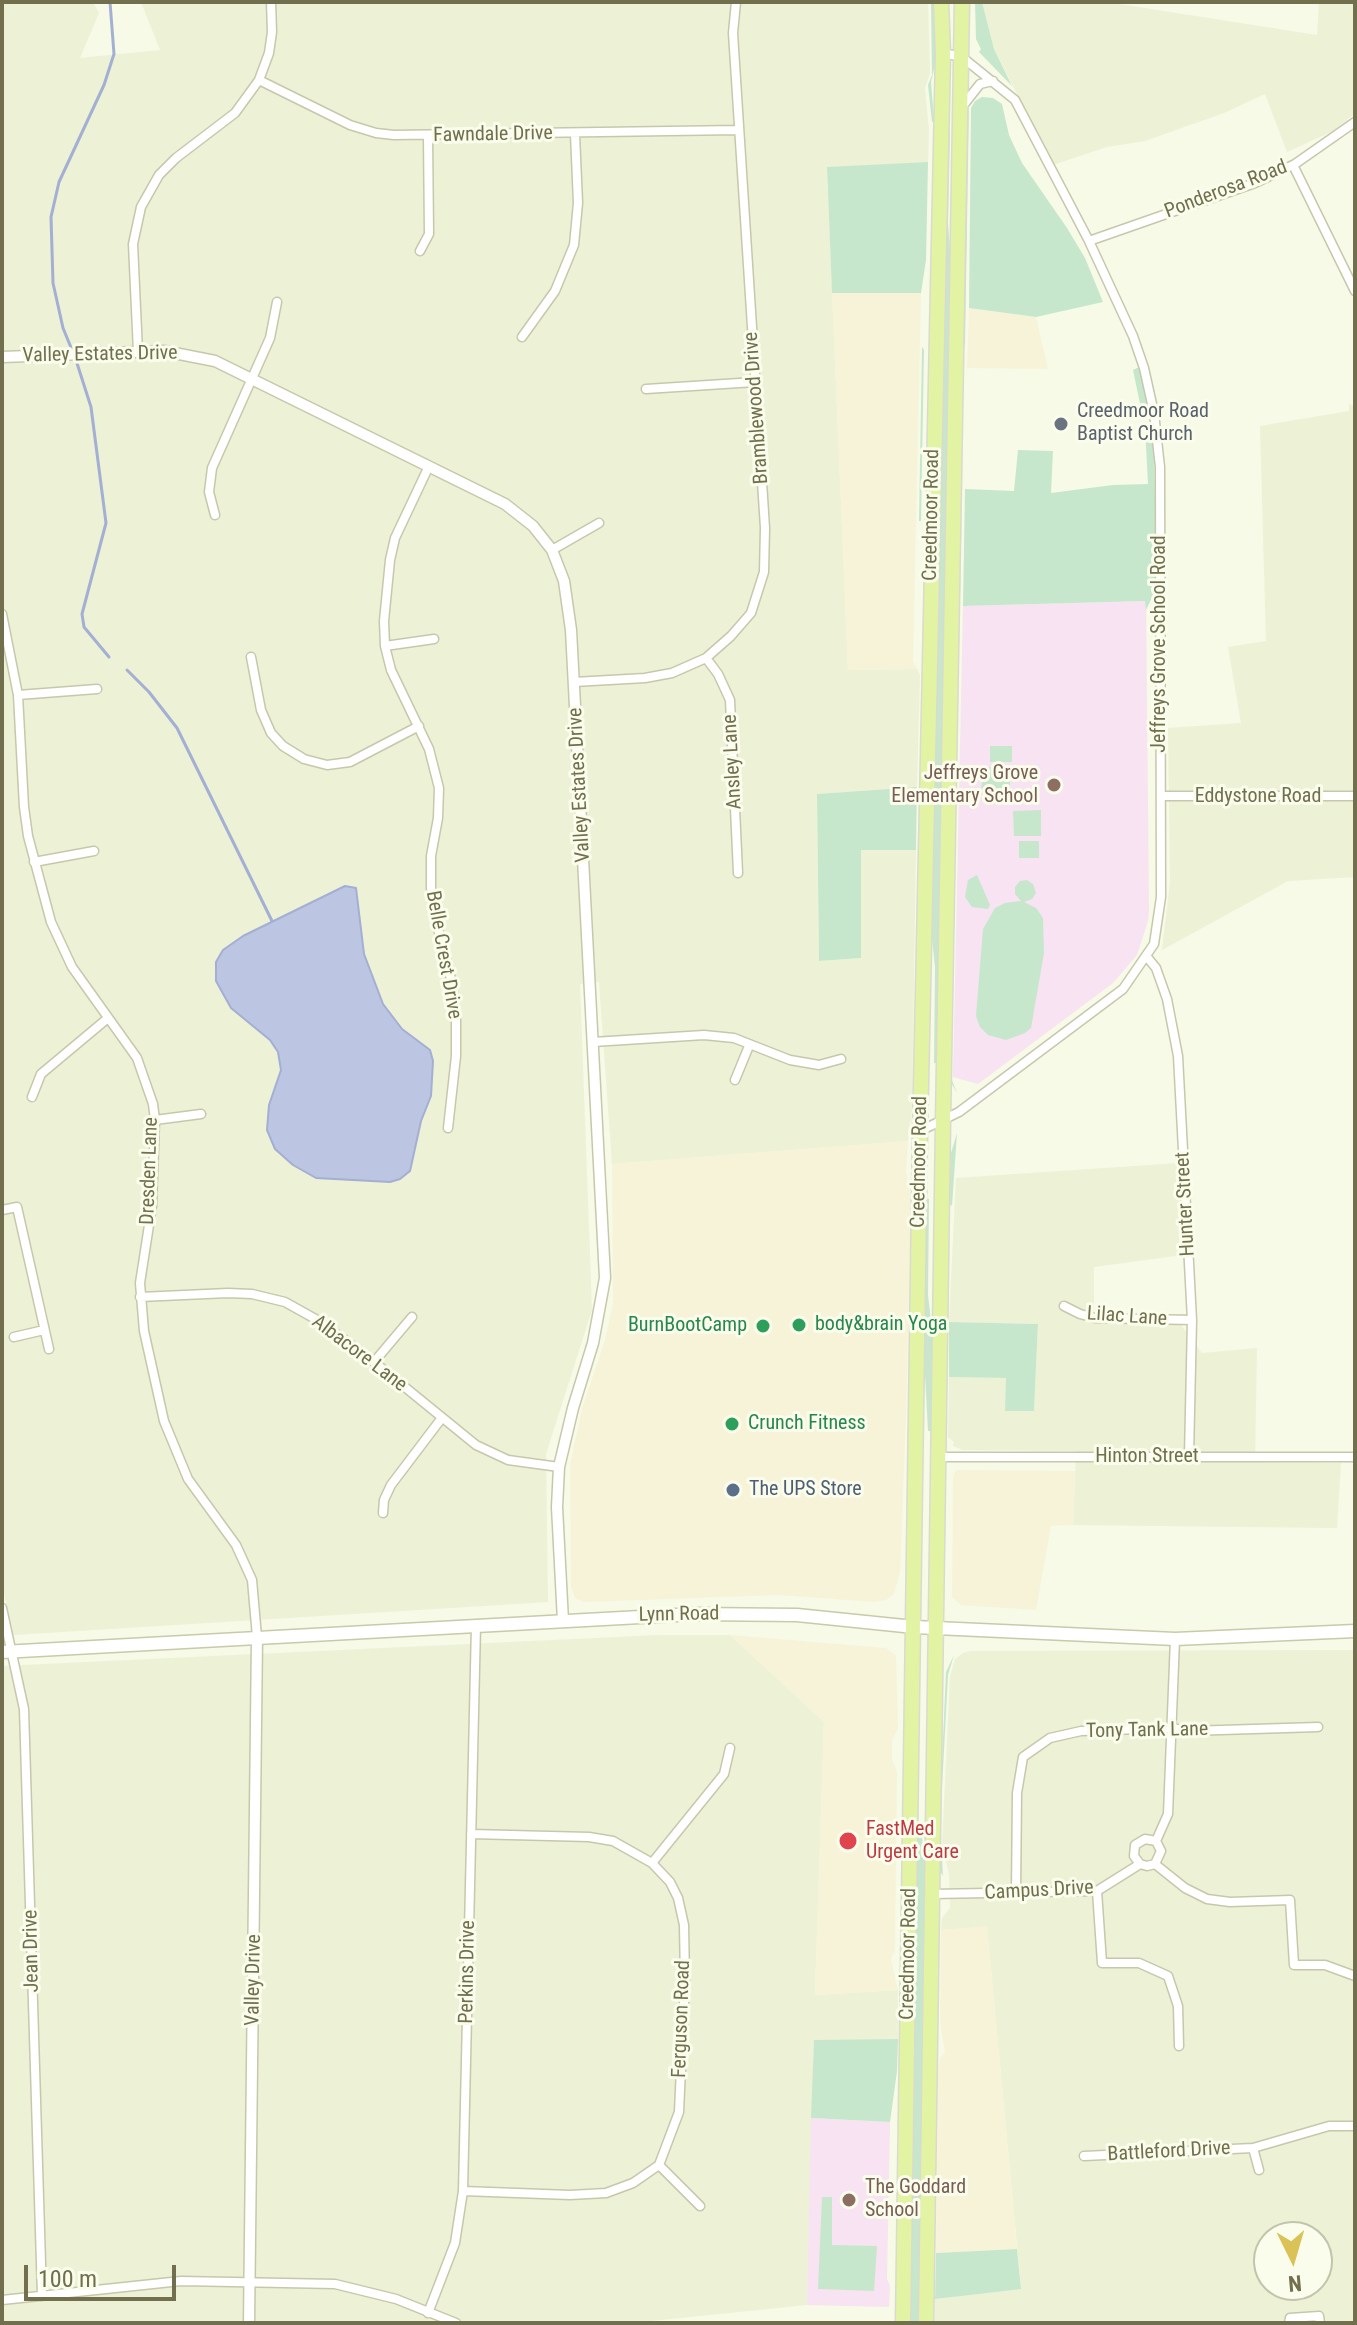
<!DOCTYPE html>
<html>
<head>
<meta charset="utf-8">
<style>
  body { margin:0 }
  #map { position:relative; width:1357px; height:2325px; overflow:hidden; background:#f6fae6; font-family:"Roboto Condensed",sans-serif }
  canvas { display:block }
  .frame { position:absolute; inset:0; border:4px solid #716f4d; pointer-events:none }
  .north { position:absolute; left:1253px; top:2221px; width:80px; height:80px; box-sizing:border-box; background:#fafdec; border:2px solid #c3c4ac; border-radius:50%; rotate:175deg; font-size:22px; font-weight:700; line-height:32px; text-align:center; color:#716f4d }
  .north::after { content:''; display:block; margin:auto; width:28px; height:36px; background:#dac256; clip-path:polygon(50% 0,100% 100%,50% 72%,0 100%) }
  .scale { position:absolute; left:24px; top:2265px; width:152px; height:36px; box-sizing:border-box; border:4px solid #716f4d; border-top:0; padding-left:10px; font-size:24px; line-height:28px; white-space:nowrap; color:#716f4d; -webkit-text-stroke:6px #fafdec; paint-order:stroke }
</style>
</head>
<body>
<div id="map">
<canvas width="1357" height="2325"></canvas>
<div class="frame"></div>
<div class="north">N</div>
<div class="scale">100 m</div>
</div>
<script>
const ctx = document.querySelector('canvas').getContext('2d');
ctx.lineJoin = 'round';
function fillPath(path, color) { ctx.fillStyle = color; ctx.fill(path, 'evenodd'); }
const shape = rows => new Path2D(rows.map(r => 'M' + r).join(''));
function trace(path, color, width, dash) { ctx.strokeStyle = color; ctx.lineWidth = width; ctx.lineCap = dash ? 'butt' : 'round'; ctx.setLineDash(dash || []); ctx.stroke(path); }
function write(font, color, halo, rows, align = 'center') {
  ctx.font = font + ' "Roboto Condensed",sans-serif'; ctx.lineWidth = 6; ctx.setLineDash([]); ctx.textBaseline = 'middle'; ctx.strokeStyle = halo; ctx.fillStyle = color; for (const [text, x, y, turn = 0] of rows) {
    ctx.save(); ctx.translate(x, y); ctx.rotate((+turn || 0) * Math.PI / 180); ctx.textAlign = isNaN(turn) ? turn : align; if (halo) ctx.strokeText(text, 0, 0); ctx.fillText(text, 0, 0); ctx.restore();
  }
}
fillPath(shape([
  [2,2,93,2,99,13,80,58,160,50,141,2,928,2,930,73,925,88,929,130,928,162,827,168,848,670,917,669,920,675,917,787,817,794,819,961,861,958,861,850,916,850,912,1108,908,1141,612,1164,599,982,580,984,592,1310,546,1454,548,1602,13,1635,2,1585],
  [982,2,1106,2,1317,35,1319,2,1355,2,1355,113,1333,131,1287,152,1265,94,1224,113,1145,141,1107,147,1053,165,994,49],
  [1349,404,1355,406,1355,877,1288,881,1162,950,1170,883,1168,728,1241,723,1228,647,1266,641,1260,426,1349,411],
  [1179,1163,1183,1255,1094,1267,1094,1322,1181,1325,1202,1353,1257,1348,1255,1462,1341,1463,1337,1528,1073,1525,1076,1451,963,1450,953,1446,954,1442,948,1437,949,1377,1006,1378,1034,1411,1038,1324,949,1322,956,1178],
  [659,1635,730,1635,824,1722,815,1995,898,1990,898,2039,814,2041,807,2305,632,2323,2,2323,2,1666],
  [1355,1650,1355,2323,935,2323,935,2299,1021,2288,987,1927,941,1930,942,1918,950,1908,949,1874,942,1846,950,1677,955,1659,963,1653,971,1651],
  [1269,2237,1317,2237,1317,2285,1269,2285]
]), '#edf1d5');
fillPath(shape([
  [832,293,921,293,913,661,917,669,848,670],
  [969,308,1036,317,1048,369,967,368],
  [908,1141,906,1171,911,1199,906,1416,900,1572,894,1594,886,1600,875,1602,779,1595,584,1602,575,1598,571,1587,570,1465,582,1409,605,1340,613,1304,612,1164],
  [956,1470,1075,1471,1073,1525,1051,1526,1036,1610,961,1605,952,1597,953,1477],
  [730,1635,886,1648,896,1656,898,1729,892,1740,892,1760,897,1771,895,1951,891,1959,898,1990,815,1995,824,1722],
  [987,1926,1017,2249,936,2253,938,2069,940,2058,945,2052,940,2022,941,1930]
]), '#f7f3d8');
fillPath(shape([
  [1146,601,1149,911,1148,921,1137,955,1113,983,978,1084,953,1077,963,606],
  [811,2118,890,2122,887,2279,890,2286,889,2307,807,2305]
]), '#f7e3f2');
fillPath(shape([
  [931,2,933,2,936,60,931,82,934,121,932,122,928,85,932,75],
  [982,2,994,49,1012,86,979,52,981,49,976,39,975,3],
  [982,97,993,98,1002,104,1009,135,1022,163,1067,228,1085,258,1103,302,1036,317,969,308,971,108,975,101],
  [969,103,965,345,964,345,967,124],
  [946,129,950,129,948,223,952,277,938,1063,934,1063,935,967,930,919],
  [928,162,926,260,921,293,832,293,827,167],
  [922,347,924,350,921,521,919,521],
  [1139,367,1150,411,1149,417,1143,418,1133,370],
  [964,385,951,1078,957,1093,950,1081],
  [1145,427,1149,427,1152,431,1154,454,1157,587,1146,610,1145,601,963,606,965,489,1014,491,1018,450,1053,451,1051,493,1113,485,1148,484],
  [990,746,1012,746,1012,762,990,762],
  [983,767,1010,768,1010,795,981,794],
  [917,787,916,850,861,850,861,958,819,961,817,794],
  [1041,810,1041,836,1014,836,1013,811],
  [1019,841,1039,841,1039,858,1019,858],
  [977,875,990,905,988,909,972,907,965,897,968,880],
  [1027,880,1033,884,1036,893,1032,899,1024,902,1036,908,1043,918,1044,953,1031,1028,1025,1033,1006,1040,988,1035,980,1027,976,1016,983,929,995,908,1005,903,1021,901,1015,894,1015,887,1020,881],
  [957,1133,952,1206,949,1203,951,1153],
  [926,1199,929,1199,928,1295,933,1338,932,1431,928,1431,924,1356],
  [949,1322,1038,1324,1034,1411,1005,1411,1006,1378,949,1377],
  [954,1655,948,1675,940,1825,943,1876,940,1871,938,1852,946,1672],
  [916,1826,921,1826,926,1880,919,2323,910,2323],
  [898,2039,897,2071,890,2122,811,2118,814,2040],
  [822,2197,832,2197,832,2245,877,2246,874,2291,818,2289],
  [1017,2249,1021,2289,935,2299,936,2253]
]), '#c6e7cc');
const water = shape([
  [345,886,356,888,364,954,383,1004,402,1029,430,1050,433,1061,431,1096,421,1121,410,1171,400,1179,390,1182,316,1178,293,1165,275,1149,267,1130,269,1105,281,1070,278,1052,270,1040,231,1008,216,981,216,962,223,950,243,936,345,886]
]);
fillPath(water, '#bcc6e2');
trace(water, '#a3afd3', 2);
trace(shape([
  [72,350,63,328,53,283,51,217,59,182,104,85,114,54,110,2],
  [75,357,91,407,106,523,82,614,84,627,109,657],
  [127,670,149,692,177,728,272,921]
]), '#a3afd3', 3);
const minor = shape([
  [259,80,350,125,376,133,394,135,738,130],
  [961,108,980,84,993,81],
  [1293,165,1355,291],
  [1089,241,1255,183,1295,164,1355,122],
  [420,251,429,234,428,136],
  [522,337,555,291,574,245,578,203,575,134],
  [138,352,133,244,141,207,159,175,176,158,235,113,259,80,269,53,272,32,271,2],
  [646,389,755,382],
  [429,466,395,538,390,560,384,621,385,646,391,670,429,749,439,788,438,818,431,856,431,888,435,917,452,983,456,1021,456,1056,448,1128],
  [215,515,209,492,212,468,270,338,277,302],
  [552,550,599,523],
  [2,614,18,695,24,807,28,836,51,922,72,967,137,1058,153,1104,155,1120,152,1206,140,1283,144,1331,164,1421,188,1479,236,1545,252,1580,257,1637],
  [385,646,434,639],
  [251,657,261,710,271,733,283,746,304,759,327,765,350,762,419,726],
  [706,658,718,674,730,700,738,873],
  [574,682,645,678,672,673,706,658,731,636,751,613,764,572,765,528,733,33,736,2],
  [18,695,97,689],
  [1162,796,1355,796],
  [34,862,94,851],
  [1147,957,1156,968,1167,999,1178,1056,1192,1320,1189,1456],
  [593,1042,704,1035,734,1038,790,1060,819,1065,841,1059],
  [735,1080,749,1046],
  [32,1097,41,1074,108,1018],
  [155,1120,201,1114],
  [920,1131,959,1112,1123,989,1154,944,1161,897,1160,467,1154,413,1144,368,1133,336,1089,241,1015,100,962,57,943,53],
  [2,1210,17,1207,49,1349],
  [140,1297,228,1293,252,1294,285,1302,319,1321,374,1362,476,1445,508,1460,559,1467],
  [1064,1306,1080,1314,1095,1318,1192,1320],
  [14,1337,44,1330],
  [374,1362,412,1317],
  [938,1457,1355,1457],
  [383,1513,384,1500,391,1485,441,1419],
  [2,1608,24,1709,42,2296],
  [1156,1841,1168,1814,1175,1639],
  [652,1863,724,1774,730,1748],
  [1155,1864,1185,1888,1207,1899,1230,1902,1290,1900,1294,1965,1325,1965,1355,1976],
  [1097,1891,1102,1963,1139,1963,1168,1976,1178,2006,1179,2046],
  [1016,1893,1017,1793,1023,1757,1050,1738,1081,1731,1171,1728,1189,1731,1318,1727],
  [932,1894,1097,1891,1140,1864,1147,1866,1155,1864,1161,1851,1156,1841,1145,1839,1135,1845,1134,1856,1140,1864],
  [1253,2148,1259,2170],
  [1084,2156,1253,2148,1329,2126,1355,2126],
  [659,2165,700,2206],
  [463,2191,570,2195,606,2193,633,2183,659,2165,679,2112,685,1981,684,1925,678,1898,670,1882,652,1863,613,1841,589,1837,471,1834],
  [2,2300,181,2281,335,2284,396,2299,456,2323],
  [428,2313,455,2243,463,2191,476,1625],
  [1289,2323,1290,2318,1319,2316,1320,2323]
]);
const tertiary = shape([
  [2,357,164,351,215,361,505,504,533,526,552,550,564,581,571,630,605,1278,593,1343,573,1408,559,1467,557,1507,563,1621],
  [249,2323,257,1637]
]);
const secondary = shape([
  [2,1652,695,1614,797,1615,914,1627,1175,1639,1355,1631]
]);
const primary = shape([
  [903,2323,920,1131,943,53,941,2],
  [926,2323,943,1121,962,2]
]);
trace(minor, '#c7c8ab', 11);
trace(tertiary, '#c7c8ab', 13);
trace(secondary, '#c9caa9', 15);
trace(primary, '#dadad1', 17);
trace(minor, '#fff', 8);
trace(tertiary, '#fff', 10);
trace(secondary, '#fff', 12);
trace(primary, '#e2f3a4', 14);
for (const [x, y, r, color] of [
  [1061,424,8,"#6b7280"],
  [1054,785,8,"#8d6e63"],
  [799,1325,8,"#2e9e5b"],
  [763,1326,8,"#2e9e5b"],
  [732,1424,8,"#2e9e5b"],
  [733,1490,8,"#5c6f8a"],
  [848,1841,10,"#e0444e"],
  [849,2200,8,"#8d6e63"]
]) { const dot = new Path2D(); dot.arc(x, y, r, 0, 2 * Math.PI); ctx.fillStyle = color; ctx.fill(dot); trace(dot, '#fafdec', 3); }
write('20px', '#716f4d', '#fafdec', [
  ["Fawndale Drive",493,135,-1],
  ["Ponderosa Road",1226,190,-21],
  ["Valley Estates Drive",100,355,-1],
  ["Bramblewood Drive",757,408,-94],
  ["Creedmoor Road",932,515,-89],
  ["Jeffreys Grove School Road",1160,644,-90],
  ["Ansley Lane",733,762,-93],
  ["Valley Estates Drive",580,785,-93],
  ["Eddystone Road",1258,797],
  ["Belle Crest Drive",443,955,80],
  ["Creedmoor Road",920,1162,-89],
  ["Dresden Lane",150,1171,-88],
  ["Hunter Street",1186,1204,-93],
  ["Lilac Lane",1127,1317,4],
  ["Albacore Lane",359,1354,37],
  ["Hinton Street",1147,1457],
  ["Lynn Road",679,1615,-1],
  ["Tony Tank Lane",1147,1731,-1],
  ["Campus Drive",1039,1891,-3],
  ["Jean Drive",32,1951,-91],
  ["Creedmoor Road",909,1954,-89],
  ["Perkins Drive",468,1972,-89],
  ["Valley Drive",254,1980,-89],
  ["Ferguson Road",682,2019,-88],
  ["Battleford Drive",1169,2152,-3]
]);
write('20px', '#5b616d', '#fafdec', [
  ["Creedmoor Road",1077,412],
  ["Baptist Church",1077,435]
], 'left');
write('20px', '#785e54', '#fafdec', [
  ["Jeffreys Grove",1038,774],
  ["Elementary School",1038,797],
  ["The Goddard",865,2188,"left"],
  ["School",865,2211,"left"]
], 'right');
write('20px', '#27864d', '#fafdec', [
  ["body&brain Yoga",815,1325],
  ["BurnBootCamp",747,1326,"right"],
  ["Crunch Fitness",748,1424]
], 'left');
write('20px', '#4e5e75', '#fafdec', [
  ["The UPS Store",749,1490]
], 'left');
write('20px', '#be3a42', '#fafdec', [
  ["FastMed",866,1830],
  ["Urgent Care",866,1853]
], 'left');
</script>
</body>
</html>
